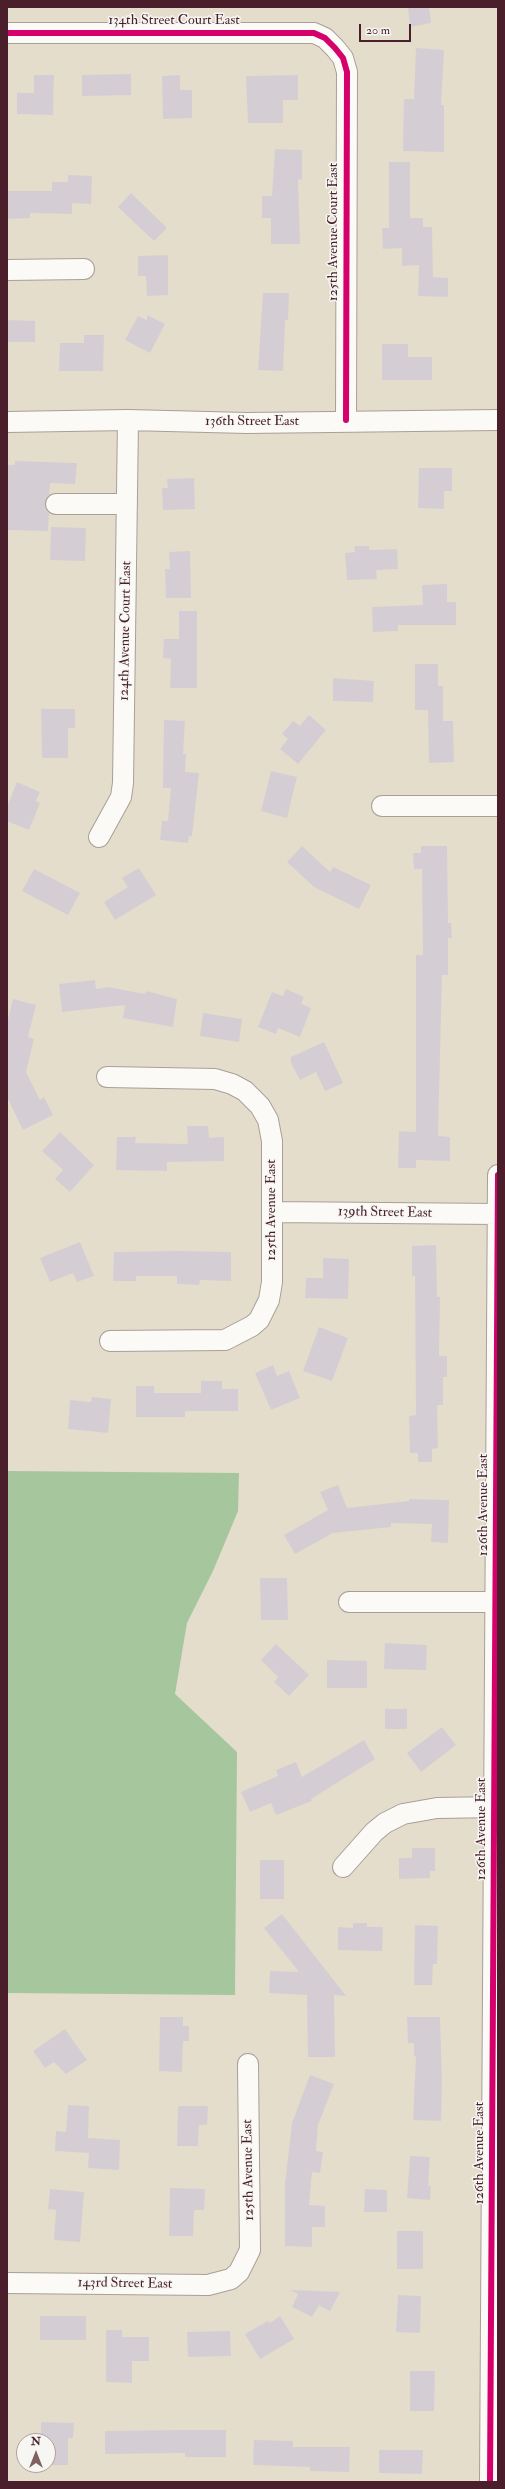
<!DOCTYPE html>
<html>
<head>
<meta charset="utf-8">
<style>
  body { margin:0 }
  #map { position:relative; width:505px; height:2489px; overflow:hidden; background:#e4ddcc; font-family:"IM FELL Double Pica",serif }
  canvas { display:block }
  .frame { position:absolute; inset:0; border:8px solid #4a1f2b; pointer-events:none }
  .north { position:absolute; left:16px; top:2433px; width:40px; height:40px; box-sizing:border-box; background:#f6f6f2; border:1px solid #b1a0a2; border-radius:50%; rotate:0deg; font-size:11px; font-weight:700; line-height:16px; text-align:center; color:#4a1f2b }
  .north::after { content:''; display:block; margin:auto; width:14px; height:18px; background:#806263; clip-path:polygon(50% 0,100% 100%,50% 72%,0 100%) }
  .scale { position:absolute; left:359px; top:24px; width:52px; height:18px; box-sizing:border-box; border:2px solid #4a1f2b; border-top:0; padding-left:5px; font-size:12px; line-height:14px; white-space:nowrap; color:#4a1f2b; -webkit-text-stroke:3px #f6f6f2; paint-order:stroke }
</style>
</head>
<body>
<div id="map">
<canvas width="505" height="2489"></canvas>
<div class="frame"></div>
<div class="north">N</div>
<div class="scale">20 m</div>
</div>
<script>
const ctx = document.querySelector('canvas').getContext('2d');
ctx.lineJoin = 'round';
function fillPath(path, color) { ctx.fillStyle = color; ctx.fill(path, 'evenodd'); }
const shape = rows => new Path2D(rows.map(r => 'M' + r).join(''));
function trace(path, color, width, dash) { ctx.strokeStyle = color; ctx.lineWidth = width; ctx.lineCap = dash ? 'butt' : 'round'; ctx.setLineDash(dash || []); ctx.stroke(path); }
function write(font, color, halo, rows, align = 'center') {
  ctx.font = font + ' "IM FELL Double Pica",serif'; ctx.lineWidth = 3; ctx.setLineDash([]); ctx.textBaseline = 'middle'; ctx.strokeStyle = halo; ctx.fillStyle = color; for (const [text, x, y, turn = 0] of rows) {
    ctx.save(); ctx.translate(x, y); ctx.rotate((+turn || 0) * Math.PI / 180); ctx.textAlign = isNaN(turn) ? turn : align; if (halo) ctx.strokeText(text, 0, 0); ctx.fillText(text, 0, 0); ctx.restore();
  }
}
fillPath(shape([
  [7,1471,239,1473,238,1511,213,1571,187,1623,175,1694,237,1752,235,1995,7,1993]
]), '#a6c69d');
fillPath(shape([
  [408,7,429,7,431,23,410,27],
  [416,48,444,50,441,105,444,105,444,152,403,151,404,99,414,99],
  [131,74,131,95,82,96,82,75],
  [34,75,54,75,53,115,17,114,17,93,34,93],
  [180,75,180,90,192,90,192,118,163,119,162,76],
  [298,75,298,100,283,100,283,123,248,123,246,76],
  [275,149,302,150,302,180,298,179,300,244,271,244,271,218,262,218,262,196,272,196],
  [389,162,410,162,410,218,423,218,423,227,432,227,433,277,448,278,448,297,418,296,419,265,402,266,402,248,383,249,382,228,389,228],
  [68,175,92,176,91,204,72,203,72,214,30,213,30,218,7,219,7,191,52,191,52,182,68,182],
  [131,193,167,228,154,241,118,207],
  [168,255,168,295,147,296,146,276,138,276,138,256],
  [263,293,289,293,288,320,285,320,283,371,258,370],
  [147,315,165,324,150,353,125,340,138,316,147,320],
  [7,320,35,321,35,342,7,342],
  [84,335,104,335,103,371,59,371,60,343,84,343],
  [382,344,408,344,408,357,432,357,432,380,382,380],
  [15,461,77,463,75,484,50,483,49,495,45,504,49,513,48,531,7,530,7,465,15,465],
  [419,468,452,468,452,491,444,491,444,509,418,508],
  [194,478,195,509,163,510,162,488,168,488,167,479],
  [51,527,86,528,85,561,50,560],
  [354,546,369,546,369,550,397,549,398,569,376,570,377,579,347,580,345,553,355,552],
  [190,551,191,598,166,598,165,569,170,569,169,552],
  [447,584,447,602,456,602,456,625,398,625,398,631,373,632,372,607,423,605,422,585],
  [179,611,197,611,197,688,170,688,171,659,163,658,164,639,179,639],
  [415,664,438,664,438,686,443,686,443,721,453,721,454,762,429,763,428,710,415,710],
  [333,678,374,681,373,702,333,701],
  [41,709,75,709,75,728,68,728,68,758,42,758],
  [309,715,326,730,298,764,280,749,288,739,282,734,293,721,300,726],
  [164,720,185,721,183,754,186,754,185,772,199,773,192,836,189,836,188,843,160,840,162,821,168,821,171,788,163,788],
  [271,771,297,777,287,818,261,811],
  [17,782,40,792,36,801,40,803,29,830,7,821,7,807],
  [302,846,330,872,333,867,371,885,359,909,314,887,287,862],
  [421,846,447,846,448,923,451,923,452,938,448,938,448,975,442,975,438,1136,450,1137,450,1161,416,1160,416,1168,398,1168,399,1131,416,1132,416,955,423,955,422,869,414,869,413,853,421,853],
  [139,868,156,895,115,920,104,902,128,887,122,878],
  [34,869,80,893,68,915,22,891],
  [95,980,96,989,108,987,145,994,146,991,177,999,173,1027,123,1018,125,1005,62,1012,59,984],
  [286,989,304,997,301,1004,311,1008,300,1037,278,1028,276,1034,258,1027,272,992,283,996],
  [13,999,36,1005,28,1037,34,1039,26,1072,40,1100,44,1097,53,1115,23,1130,7,1097,7,1024],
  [203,1013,242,1019,239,1042,200,1036],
  [324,1042,343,1083,325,1091,316,1072,300,1080,291,1063,291,1057],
  [187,1126,208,1126,209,1138,224,1137,224,1161,167,1162,167,1171,116,1170,117,1137,136,1137,135,1143,188,1144],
  [60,1132,94,1165,70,1192,55,1179,63,1170,42,1151],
  [80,1242,94,1276,77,1282,73,1273,50,1282,40,1258],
  [436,1245,437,1297,440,1297,439,1356,447,1356,447,1377,443,1377,443,1405,437,1405,438,1448,432,1449,432,1462,418,1462,418,1453,410,1453,409,1416,416,1415,415,1276,412,1276,412,1246],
  [178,1251,231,1252,231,1281,200,1280,199,1285,177,1284,177,1276,136,1276,136,1281,113,1281,114,1252],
  [323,1258,349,1259,348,1299,305,1298,306,1278,323,1278],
  [319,1327,348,1338,332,1381,303,1371],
  [273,1365,277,1376,289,1371,300,1398,271,1410,255,1373],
  [201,1381,222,1381,222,1389,238,1389,238,1411,185,1411,185,1417,136,1417,136,1386,154,1386,154,1393,201,1393],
  [92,1397,111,1399,108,1433,68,1429,70,1400,91,1402],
  [338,1485,347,1508,409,1501,409,1499,449,1500,448,1543,431,1542,432,1524,391,1523,391,1527,333,1533,295,1554,284,1535,328,1510,320,1492],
  [260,1578,287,1578,288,1620,261,1620],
  [385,1643,427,1645,426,1670,384,1669],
  [276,1644,309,1675,289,1696,274,1682,278,1677,261,1660],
  [327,1660,367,1661,367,1688,327,1688],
  [385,1709,407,1709,407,1729,385,1729],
  [442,1727,456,1745,421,1772,407,1753],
  [364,1740,375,1759,311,1799,312,1801,276,1815,271,1803,250,1812,241,1792,278,1776,276,1770,296,1762,302,1777],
  [412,1848,435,1848,435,1871,430,1871,430,1878,399,1879,399,1858,412,1858],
  [260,1860,284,1860,284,1899,260,1899],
  [282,1914,346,1996,334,1995,335,2057,308,2057,307,1995,269,1993,270,1971,299,1972,264,1928],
  [353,1923,367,1923,367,1927,383,1927,382,1951,338,1950,338,1927,353,1928],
  [415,1925,438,1926,437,1964,433,1964,432,1985,414,1985],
  [160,2017,183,2017,183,2026,189,2026,189,2041,183,2041,182,2072,159,2071],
  [407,2017,440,2017,442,2081,441,2121,413,2120,416,2056,414,2056,414,2043,408,2043],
  [65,2029,87,2060,66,2074,54,2062,45,2068,33,2051],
  [310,2075,334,2084,318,2125,316,2151,323,2152,320,2173,312,2172,309,2205,325,2206,325,2227,312,2227,312,2247,285,2246,285,2184,292,2123],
  [68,2105,89,2106,88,2138,120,2140,119,2170,88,2168,89,2153,55,2151,56,2131,66,2132],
  [178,2106,208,2106,207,2125,199,2125,198,2146,177,2146],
  [410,2156,430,2157,428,2186,431,2186,430,2200,407,2198],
  [170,2188,205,2189,204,2210,194,2210,193,2236,169,2236],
  [50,2189,84,2192,80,2242,54,2240,56,2210,48,2209],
  [365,2189,387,2190,387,2212,364,2212],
  [397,2231,423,2231,423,2269,397,2269],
  [290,2290,340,2292,330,2311,319,2305,312,2317,292,2307,298,2294],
  [398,2295,421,2296,420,2333,396,2332],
  [40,2316,86,2316,86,2340,40,2340],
  [280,2316,294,2339,260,2359,245,2334,268,2321,270,2323],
  [106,2330,122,2330,122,2337,149,2337,149,2361,132,2361,132,2383,106,2382],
  [230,2331,231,2356,188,2357,187,2332],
  [410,2371,435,2371,434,2411,410,2411],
  [41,2422,74,2423,73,2438,68,2438,68,2465,48,2465,48,2441,41,2441],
  [179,2430,226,2430,226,2457,185,2457,185,2453,105,2454,105,2431],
  [254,2440,293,2441,293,2447,350,2447,349,2472,310,2471,310,2467,253,2465],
  [379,2450,423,2450,422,2474,379,2473]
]), '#d4ced4');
const minor = shape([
  [7,33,314,33,325,38,335,48,343,58,347,72,346,420],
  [7,270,84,269],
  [7,422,128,420,247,423,498,420],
  [56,504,127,504],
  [382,806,498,806],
  [99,837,121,797,123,783,128,420],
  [107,1077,215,1079,232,1084,245,1091,260,1106,268,1120,272,1141,272,1282,269,1300,259,1320,252,1326,225,1340,110,1341],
  [272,1212,498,1214],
  [349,1602,495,1602],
  [343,1867,374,1832,385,1823,403,1814,437,1808,498,1807],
  [7,2283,208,2285,231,2279,239,2272,250,2250,248,2064],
  [490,2482,498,1175]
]);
trace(minor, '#a99f97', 22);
trace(minor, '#fbfaf7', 20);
trace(shape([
  [7,33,314,33,325,38,335,48,343,58,347,72,346,420],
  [490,2482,498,1175]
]), '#d6006c', 6);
write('14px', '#4a1f2b', '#f6f6f2', [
  ["134th Street Court East",174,21],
  ["125th Avenue Court East",334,232,-90],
  ["136th Street East",252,422],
  ["124th Avenue Court East",126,631,-89],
  ["125th Avenue East",272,1210,-90],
  ["139th Street East",385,1213,1],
  ["126th Avenue East",484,1505,-90],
  ["126th Avenue East",482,1829,-90],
  ["126th Avenue East",480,2153,-90],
  ["125th Avenue East",249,2170,-91],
  ["143rd Street East",125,2284,1]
]);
</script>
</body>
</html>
